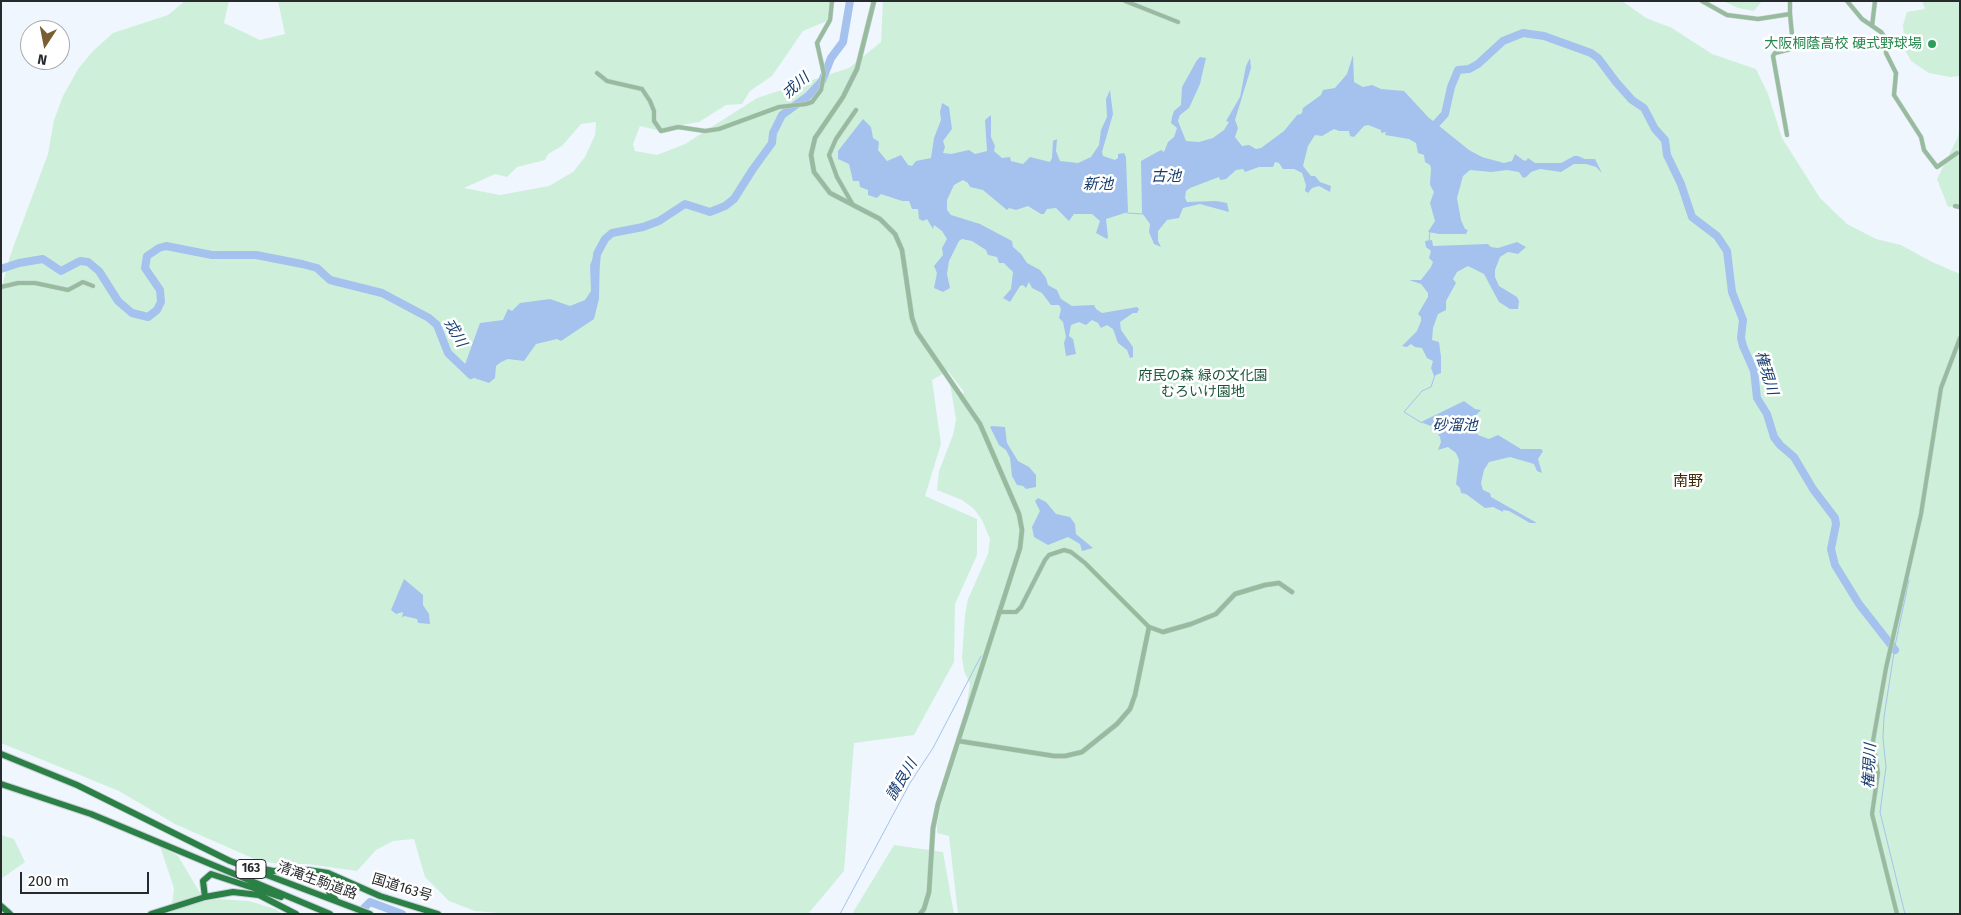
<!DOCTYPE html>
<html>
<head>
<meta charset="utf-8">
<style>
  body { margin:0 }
  #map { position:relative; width:1961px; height:915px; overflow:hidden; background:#eff6fe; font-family:"Fira Sans",sans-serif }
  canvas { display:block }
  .frame { position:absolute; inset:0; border:2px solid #272a2c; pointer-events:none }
  .north { position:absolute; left:20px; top:20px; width:50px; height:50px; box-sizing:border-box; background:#fff; border:1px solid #a9aaab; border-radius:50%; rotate:191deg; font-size:14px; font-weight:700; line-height:20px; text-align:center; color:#272a2c }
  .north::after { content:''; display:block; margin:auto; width:18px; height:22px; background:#7a5d30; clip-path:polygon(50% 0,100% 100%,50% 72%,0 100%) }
  .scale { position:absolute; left:20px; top:872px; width:129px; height:22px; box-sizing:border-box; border:2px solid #272a2c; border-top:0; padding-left:6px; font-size:15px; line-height:18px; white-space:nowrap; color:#272a2c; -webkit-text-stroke:4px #fff; paint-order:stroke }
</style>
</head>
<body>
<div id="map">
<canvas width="1961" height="915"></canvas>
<div class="frame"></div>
<div class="north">N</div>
<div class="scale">200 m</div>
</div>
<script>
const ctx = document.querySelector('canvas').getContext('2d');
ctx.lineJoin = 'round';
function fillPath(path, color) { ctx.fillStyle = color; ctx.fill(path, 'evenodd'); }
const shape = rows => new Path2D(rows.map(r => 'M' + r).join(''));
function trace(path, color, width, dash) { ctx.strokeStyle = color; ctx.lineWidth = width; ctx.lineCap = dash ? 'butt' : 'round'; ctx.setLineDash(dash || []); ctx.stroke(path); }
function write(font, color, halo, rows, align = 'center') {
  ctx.font = font + ' "Fira Sans","Noto Sans JP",sans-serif'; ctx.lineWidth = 5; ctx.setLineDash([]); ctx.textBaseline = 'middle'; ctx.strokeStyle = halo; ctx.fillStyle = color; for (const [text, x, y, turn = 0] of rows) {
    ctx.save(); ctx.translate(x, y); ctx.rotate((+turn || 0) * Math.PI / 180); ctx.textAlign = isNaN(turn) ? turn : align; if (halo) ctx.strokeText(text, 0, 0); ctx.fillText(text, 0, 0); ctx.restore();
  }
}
fillPath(shape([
  [185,1,229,1,224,23,260,40,285,34,278,1,830,1,827,21,803,31,772,76,750,91,742,104,726,105,699,122,664,128,661,131,640,126,633,144,635,151,657,155,685,144,757,98,849,68,881,42,883,1,1622,1,1646,18,1672,28,1712,54,1756,69,1768,94,1782,138,1820,198,1847,224,1876,239,1901,245,1932,262,1960,274,1960,914,958,914,949,836,937,833,937,824,941,804,967,723,965,714,970,684,964,671,962,657,965,615,968,599,988,554,990,539,982,520,974,509,962,500,937,490,939,471,953,435,956,419,950,384,958,398,964,392,948,371,932,380,941,444,925,496,977,519,977,555,955,604,954,662,914,735,854,743,844,871,808,914,511,914,475,911,449,901,425,877,414,839,393,841,376,850,357,871,307,864,281,864,259,861,175,824,119,791,1,743,1,291,10,256,48,154,54,120,63,96,78,69,93,51,113,33,168,15],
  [596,122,595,135,585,157,573,172,549,186,500,195,464,188,495,174,507,177,517,167,545,160,548,154,562,146,581,124],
  [1723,1,1762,1,1754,11,1738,8],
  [1922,1,1960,1,1960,76,1950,77,1929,73,1911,61,1905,50,1903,25,1907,12,1925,9],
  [1960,124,1960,205,1948,207,1937,179,1958,137],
  [1,835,14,839,25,862,1,879],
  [894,845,943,852,954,914,852,914],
  [160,846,178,856,205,901,219,899,249,901,275,909,283,914,168,914,171,912,174,888]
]), '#cef0db');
fillPath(shape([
  [1353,55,1354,82,1363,87,1372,85,1381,89,1404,91,1428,117,1469,150,1482,157,1504,163,1512,161,1515,154,1523,160,1526,161,1528,158,1535,163,1561,163,1574,156,1578,156,1585,159,1595,159,1602,173,1596,167,1586,164,1574,164,1561,172,1540,169,1531,172,1526,177,1523,178,1519,172,1507,170,1491,172,1470,170,1463,176,1457,198,1461,220,1465,229,1468,230,1466,234,1439,234,1428,232,1435,221,1430,203,1434,192,1430,185,1431,168,1430,165,1425,162,1424,155,1418,153,1416,143,1409,139,1385,135,1386,132,1381,133,1381,130,1368,125,1364,126,1354,137,1350,136,1349,131,1339,131,1334,129,1322,136,1315,135,1308,146,1303,166,1311,176,1315,176,1320,182,1331,186,1330,192,1319,186,1312,188,1308,193,1305,191,1306,185,1302,173,1294,169,1283,169,1279,163,1275,162,1273,167,1259,167,1245,172,1243,169,1236,170,1226,179,1220,180,1219,177,1190,188,1186,191,1185,198,1187,202,1216,201,1227,203,1229,212,1200,204,1183,208,1179,218,1167,220,1158,231,1158,241,1161,247,1154,244,1149,232,1150,224,1142,213,1141,161,1161,150,1164,152,1168,142,1174,137,1177,128,1171,123,1172,117,1174,111,1181,105,1182,87,1197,60,1200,57,1206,58,1200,84,1189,108,1180,115,1178,121,1186,141,1199,142,1213,138,1224,130,1229,122,1226,121,1240,97,1246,66,1250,58,1251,68,1235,120,1238,128,1235,137,1242,146,1249,145,1256,149,1261,148,1284,131,1298,114,1299,115,1302,113,1303,108,1321,95,1323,90,1335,88,1347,74],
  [1110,90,1113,114,1102,152,1103,156,1115,160,1118,158,1118,154,1124,153,1126,157,1128,212,1106,219,1108,237,1107,239,1096,233,1100,221,1092,214,1074,214,1069,221,1056,208,1047,209,1044,214,1041,214,1028,206,1016,210,1009,208,1007,210,983,190,970,187,968,183,963,180,954,185,947,200,947,210,951,215,980,224,1012,241,1013,247,1021,254,1027,263,1040,270,1046,278,1048,285,1057,290,1061,299,1072,306,1094,305,1096,309,1102,313,1137,307,1139,309,1137,313,1133,313,1120,322,1121,330,1133,347,1133,357,1130,358,1127,350,1118,343,1113,329,1107,325,1101,328,1098,323,1092,320,1086,325,1079,322,1071,325,1069,336,1073,339,1076,354,1066,356,1064,343,1066,337,1063,322,1059,318,1061,309,1059,305,1051,305,1042,293,1032,288,1029,282,1026,288,1023,285,1020,286,1010,302,1003,298,1011,289,1013,272,1004,263,999,263,997,257,988,255,986,250,972,241,962,239,959,241,949,261,947,274,950,288,943,292,934,288,937,273,934,266,943,255,942,248,947,239,942,231,934,225,933,229,927,219,923,221,919,219,918,209,912,209,909,201,902,201,881,194,877,198,868,195,868,190,860,187,859,181,853,181,849,164,838,159,838,151,863,119,871,127,873,138,879,142,878,150,887,161,901,155,908,165,912,166,916,161,931,158,934,138,941,120,940,112,942,103,949,107,952,129,943,141,945,147,943,153,951,154,969,150,975,154,987,151,985,120,991,115,991,137,995,146,994,151,1002,158,1010,157,1011,161,1023,164,1030,157,1050,162,1052,158,1053,141,1057,139,1056,151,1060,161,1078,163,1091,157,1099,145,1101,130,1107,117,1106,99],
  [1432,240,1433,246,1488,244,1491,247,1498,248,1517,242,1526,247,1518,254,1508,252,1500,257,1495,270,1495,277,1499,286,1517,297,1519,301,1518,309,1510,309,1499,302,1484,274,1468,266,1457,272,1453,279,1456,283,1446,301,1446,310,1438,314,1433,328,1432,340,1439,342,1441,357,1441,373,1434,376,1431,368,1433,361,1427,358,1422,348,1415,347,1411,344,1407,347,1402,346,1417,331,1421,321,1421,317,1418,314,1428,297,1428,293,1421,284,1409,280,1421,280,1431,267,1433,262,1429,258,1431,251,1426,247,1425,241],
  [595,253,600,254,599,299,594,319,561,341,557,339,536,344,524,361,508,359,501,362,496,366,495,378,489,383,471,377,463,370,480,323,503,320,508,309,512,311,520,303,550,299,570,306,585,300,591,291,590,265],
  [1464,401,1475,409,1481,410,1475,416,1474,427,1478,435,1489,439,1498,435,1521,449,1541,449,1543,451,1538,459,1542,473,1537,471,1534,464,1510,457,1489,462,1484,470,1481,483,1483,490,1490,493,1491,497,1537,523,1530,523,1509,511,1503,510,1503,512,1493,507,1485,508,1466,494,1461,493,1460,488,1456,484,1459,460,1456,453,1448,447,1438,450,1441,442,1440,437,1433,427,1421,422],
  [992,426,1005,427,1007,443,1018,461,1029,467,1036,475,1036,487,1026,489,1023,486,1017,485,1012,476,1010,458,1006,450,999,445,990,427],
  [1038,498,1046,502,1056,514,1070,517,1075,524,1076,534,1093,548,1082,551,1080,544,1068,537,1048,545,1034,537,1032,527,1040,511,1035,501],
  [404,579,423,595,423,605,429,614,430,624,418,623,417,619,404,616,402,618,403,612,396,614,391,610]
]), '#a4c2ed');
trace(shape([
  [1127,213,1143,214],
  [1429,242,1430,231],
  [1422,423,1404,412,1422,391,1431,387,1435,375],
  [840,914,910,783,933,748,981,656],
  [1905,914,1880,812,1886,767,1883,738,1884,717,1895,646,1909,580]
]), '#a4c2ed', 1);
trace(shape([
  [1435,125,1445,114,1451,87,1458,70,1469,69,1478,64,1503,41,1523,33,1544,36,1591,53,1598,58,1616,82,1632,100,1644,108,1655,129,1665,140,1667,155,1681,184,1692,217,1717,236,1727,251,1732,292,1743,320,1741,338,1743,346,1754,371,1757,398,1767,414,1774,437,1780,445,1794,457,1813,489,1835,518,1836,524,1831,549,1835,565,1859,604,1895,650],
  [596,264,597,254,605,239,612,233,643,227,659,221,685,204,710,212,725,206,734,199,753,169,772,143,773,133,782,115,808,96,822,81,831,58,843,42,850,1],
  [1,269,19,263,43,259,61,271,80,261,88,262,99,271,118,301,132,313,148,317,157,310,161,302,160,290,145,268,147,256,159,248,166,246,212,255,256,255,302,264,317,268,330,280,382,293,429,318,437,325,448,353,471,375],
  [358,914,370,902,402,914]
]), '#a4c2ed', 8);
const minor = shape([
  [1125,1,1178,22],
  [1702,1,1727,15,1758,19,1790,14,1790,1],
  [1847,1,1862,19,1881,32,1886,39,1886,53,1896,73,1894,95,1921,137,1924,150,1937,167,1957,153],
  [1872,26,1875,1],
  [597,73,607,81,642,89,650,101,654,111,654,121,661,131,678,127,705,131,719,129,779,107,806,104,812,102,821,90,824,74,817,43,830,20,832,1],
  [1787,135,1773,56,1775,53,1791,49,1793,45,1790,14],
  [853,205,837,177,829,155,836,139,856,110],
  [1955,206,1960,207],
  [1,287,18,283,35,283,68,290,83,282,93,286],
  [999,612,1016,612,1021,607,1045,560,1049,555,1064,550,1071,552,1085,563,1149,627],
  [1897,914,1872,814,1878,773,1873,741,1886,668,1921,514,1941,388,1960,338]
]);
const tertiary = shape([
  [874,1,857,69,843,97,815,138,811,155,814,172,830,193,880,219,895,234,902,250,912,318,917,332,980,424,1019,514,1022,530,1020,548,938,804,933,828,929,892,924,909,920,914],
  [959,741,1054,756,1065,756,1082,752,1117,724,1130,709,1135,695,1149,627,1163,632,1191,624,1216,614,1235,594,1265,585,1279,583,1292,592]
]);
const trunk = shape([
  [1,754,77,785,230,861,370,914],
  [1,784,91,814,330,914],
  [254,867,273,871,308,870,328,873,380,896,438,914],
  [205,897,203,881,211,874,281,897],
  [335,899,329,892,328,885,332,880,343,880],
  [1,906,10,914],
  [151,914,205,897,233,892,259,895,296,914]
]);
trace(minor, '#cbd1d8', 5);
trace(tertiary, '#cbd1d8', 5.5);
trace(trunk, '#cbd1d8', 8);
trace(minor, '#97bb9d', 4);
trace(tertiary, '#97bb9d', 4.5);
trace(trunk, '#2b8046', 6);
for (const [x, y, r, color] of [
  [1932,44,5,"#2e9e5b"]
]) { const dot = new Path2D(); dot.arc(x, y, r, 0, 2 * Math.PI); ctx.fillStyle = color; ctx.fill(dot); trace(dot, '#fff', 2); }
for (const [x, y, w] of [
  [251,869,30]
]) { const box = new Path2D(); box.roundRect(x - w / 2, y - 9.5, w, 19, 4); ctx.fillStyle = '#fff'; ctx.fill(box); trace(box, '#272a2c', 1); }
write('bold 12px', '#272a2c', null, [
  ["163",251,869]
]);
write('14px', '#27864d', '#fff', [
  ["大阪桐蔭高校 硬式野球場",1922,44]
], 'right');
write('14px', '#1a5639', '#fff', [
  ["府民の森 緑の文化園",1203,376],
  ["むろいけ園地",1203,392]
]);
write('14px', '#272a2c', '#fff', [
  ["清滝生駒道路",317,881,20],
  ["国道163号",402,888,17]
]);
write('italic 15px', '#153d70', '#fff', [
  ["戎川",796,86,-41],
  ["古池",1166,177],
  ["新池",1098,185],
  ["戎川",455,333,60],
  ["権現川",1766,373,73],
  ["砂溜池",1455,426],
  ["権現川",1870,766,-87],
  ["讃良川",902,780,-59]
]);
write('15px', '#3c2701', '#fff', [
  ["南野",1688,482]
]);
</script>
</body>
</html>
